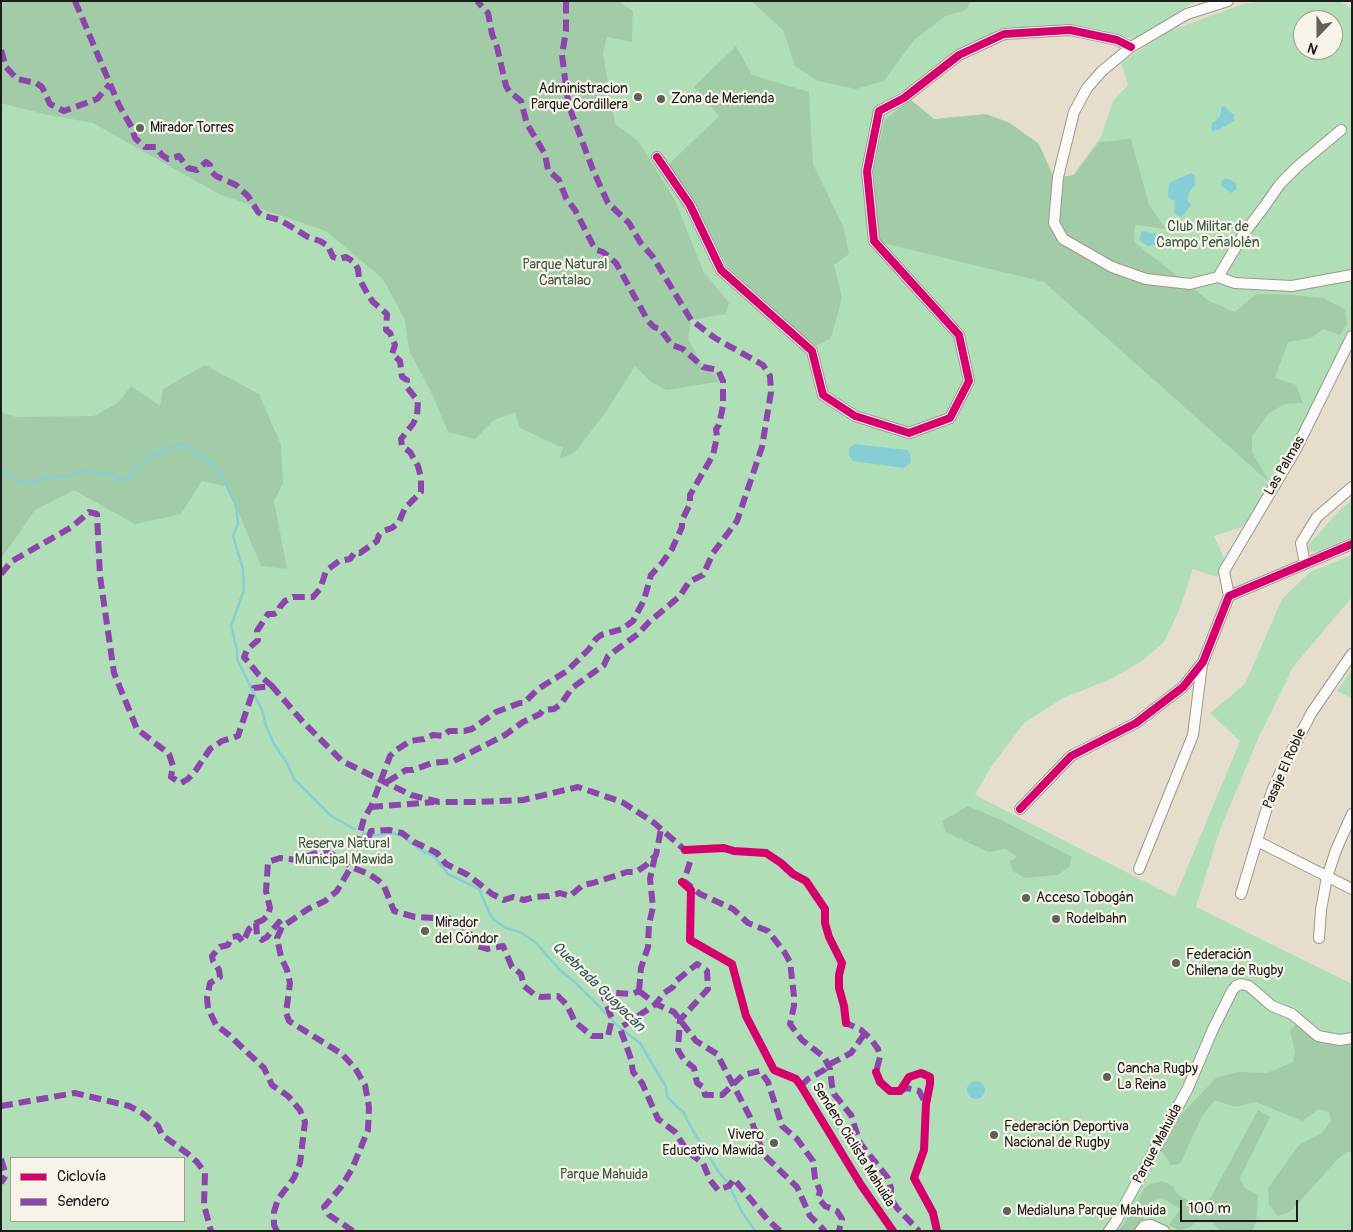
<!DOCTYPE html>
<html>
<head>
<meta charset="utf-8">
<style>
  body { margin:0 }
  #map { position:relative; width:1353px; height:1232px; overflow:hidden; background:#e5decd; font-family:Pangolin,sans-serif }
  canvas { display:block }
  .frame { position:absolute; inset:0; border:2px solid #1c1c1c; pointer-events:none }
  .legend { position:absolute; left:10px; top:1157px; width:175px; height:65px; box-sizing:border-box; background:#f7f3e8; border:1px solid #9f9d96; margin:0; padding:6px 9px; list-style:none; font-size:15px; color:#1c1c1c }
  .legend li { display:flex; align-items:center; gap:10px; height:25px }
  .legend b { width:25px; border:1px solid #9f9d96 }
  .north { position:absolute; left:1293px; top:10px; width:50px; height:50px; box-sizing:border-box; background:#f7f3e8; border:1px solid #9f9d96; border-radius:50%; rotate:202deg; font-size:14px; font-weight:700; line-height:20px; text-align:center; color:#1c1c1c }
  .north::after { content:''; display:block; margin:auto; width:18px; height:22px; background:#62605a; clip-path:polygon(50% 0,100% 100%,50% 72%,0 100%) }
  .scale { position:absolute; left:1180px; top:1200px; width:118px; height:22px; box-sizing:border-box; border:2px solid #1c1c1c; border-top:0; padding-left:6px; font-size:15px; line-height:18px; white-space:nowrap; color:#1c1c1c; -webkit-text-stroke:4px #f7f3e8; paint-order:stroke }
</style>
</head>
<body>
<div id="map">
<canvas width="1353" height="1232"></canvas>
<div class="frame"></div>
<ul class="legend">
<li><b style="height:6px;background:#d6006c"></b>Ciclovía</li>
<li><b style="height:6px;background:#8e44ad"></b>Sendero</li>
</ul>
<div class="north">N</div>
<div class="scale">100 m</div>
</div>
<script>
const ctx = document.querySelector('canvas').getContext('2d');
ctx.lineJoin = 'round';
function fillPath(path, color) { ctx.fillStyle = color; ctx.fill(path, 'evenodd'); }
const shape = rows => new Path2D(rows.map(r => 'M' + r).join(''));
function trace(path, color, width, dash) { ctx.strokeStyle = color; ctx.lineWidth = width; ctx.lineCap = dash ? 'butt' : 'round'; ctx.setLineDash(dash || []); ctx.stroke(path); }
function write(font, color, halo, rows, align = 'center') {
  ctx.font = font + ' Pangolin,sans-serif'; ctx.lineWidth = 4.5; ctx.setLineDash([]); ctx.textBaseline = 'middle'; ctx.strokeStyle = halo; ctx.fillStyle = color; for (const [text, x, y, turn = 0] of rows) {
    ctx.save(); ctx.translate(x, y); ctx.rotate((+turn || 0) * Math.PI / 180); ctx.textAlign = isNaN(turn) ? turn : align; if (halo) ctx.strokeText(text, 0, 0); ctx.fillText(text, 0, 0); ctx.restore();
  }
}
fillPath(shape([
  [1,1,1196,1,1134,39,1068,24,998,29,885,120,1068,182,1101,137,1113,101,1128,85,1121,63,1167,32,1243,4,1266,1,1340,1,1352,9,1352,326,1292,448,1245,526,1214,536,1225,560,1217,577,1193,569,1180,608,1164,642,1142,661,1111,679,1063,698,1024,723,991,767,975,795,1175,897,1240,741,1210,713,1245,684,1282,599,1310,572,1352,555,1352,597,1293,667,1258,739,1219,832,1196,907,1352,984,1352,1231,1,1231],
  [1303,20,1333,20,1333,50,1303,50],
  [11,1158,184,1158,184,1221,11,1221],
  [1352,500,1352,537,1316,552,1308,551,1309,544,1338,512],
  [1352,669,1352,698,1337,691]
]), '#b0deb6');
fillPath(shape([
  [1,1,618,1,633,11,632,42,607,37,603,53,615,124,638,141,675,200,703,271,729,303,726,314,691,320,688,339,703,367,723,381,666,390,651,382,635,366,606,412,574,453,559,459,563,448,520,428,515,412,494,420,475,439,448,432,433,396,409,350,405,320,383,279,326,231,219,194,93,123,48,115,1,103],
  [751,1,971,1,966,10,945,16,914,40,884,81,856,89,818,81,795,66,783,30],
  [736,46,752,75,809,92,813,164,844,228,849,254,834,265,842,298,831,338,814,347,728,267,669,164,719,116,694,87],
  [910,99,934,119,986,114,1010,123,1039,144,1054,178,1074,175,1099,142,1131,139,1149,205,1166,229,1135,225,1134,242,1171,271,1209,301,1235,312,1256,294,1292,295,1323,298,1345,309,1347,324,1340,335,1323,329,1311,338,1288,342,1275,378,1296,385,1303,403,1285,404,1269,413,1252,436,1252,452,1270,483,1044,282,879,242,873,171,885,120],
  [205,365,259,394,281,445,283,483,274,501,287,569,261,566,228,487,202,481,181,514,135,524,74,490,35,510,1,559,1,412,16,417,94,416,119,402,131,386,160,406,163,389],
  [968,806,1001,820,1072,857,1070,866,1058,875,1025,878,1014,872,1009,862,1017,857,1006,849,988,852,946,832,942,821],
  [1295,1025,1308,1034,1329,1044,1352,1042,1352,1152,1346,1152,1337,1160,1290,1212,1278,1216,1269,1205,1268,1188,1299,1145,1322,1133,1331,1121,1329,1112,1319,1109,1302,1121,1256,1102,1235,1107,1215,1100,1202,1116,1180,1164,1171,1165,1161,1150,1178,1118,1217,1077,1239,1072,1267,1073,1293,1062,1295,1051,1290,1031],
  [1258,1110,1270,1117,1240,1178,1244,1187,1258,1196,1256,1222,1252,1231,1220,1231,1211,1220,1197,1221,1189,1228,1179,1230,1169,1225,1180,1209,1162,1198,1152,1201,1140,1226,1134,1231,1118,1231,1135,1207,1144,1189,1150,1184,1162,1181,1173,1186,1177,1194,1204,1210]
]), '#a2cca8');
fillPath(shape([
  [1224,106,1230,112,1234,114,1234,121,1218,130,1212,131,1211,127,1212,123,1218,119,1221,113,1221,108],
  [1191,173,1195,176,1195,185,1188,194,1188,201,1191,205,1182,217,1176,215,1174,211,1175,201,1169,198,1168,195,1169,183],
  [1227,178,1236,183,1236,190,1231,193,1221,185,1222,180],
  [1142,231,1163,235,1167,238,1168,244,1164,246,1157,245,1147,246,1139,240],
  [854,444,907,450,910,454,911,462,904,468,853,461,849,455,849,449],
  '967 1090a9 9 0 1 1 18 0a9 9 0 1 1-18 0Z'
]), '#86ced6');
trace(shape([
  [1351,1,1352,1],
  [1,469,18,481,30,483,44,478,66,476,85,470,104,475,111,472,119,480,127,479,133,469,152,456,182,443,212,465,222,476,236,506,238,523,233,536,243,569,244,590,231,626,237,649,237,659,262,710,266,726,274,744,287,763,294,779,330,815,354,829],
  [363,833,370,836,393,833,402,836,424,852,434,856,448,874,479,889,489,912,494,920,506,928,520,932,535,942,561,971,576,983,620,1028,640,1043,666,1087,667,1097,684,1113,693,1131,718,1171,728,1183,741,1210,755,1231]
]), '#86ced6', 2.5);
const minor = shape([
  [1228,1,1187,14,1143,40,1131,47,1102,71,1087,88,1074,112,1058,177,1054,223,1063,239,1112,267,1146,279,1190,284,1218,277,1235,283,1292,286,1352,275],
  [657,157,690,205,721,270,812,351,823,395,855,416,909,433,950,418,969,381,959,335,874,241,867,171,879,111,904,98,959,55,1004,34,1070,30,1117,40,1131,47],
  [1218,277,1245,232,1264,207,1280,184,1298,166,1341,130],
  [1305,564,1301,543,1317,517,1352,487],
  [1229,596,1224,571,1295,451,1352,336],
  [1020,809,1071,756,1136,723,1183,687,1203,662,1229,596,1352,544],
  [1257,841,1352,889],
  [1139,869,1193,735,1202,664],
  [1241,894,1272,791,1281,771,1312,712,1352,654],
  [1319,938,1321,910,1327,877,1336,850,1352,814],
  [1109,1231,1116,1221,1188,1088,1213,1029,1232,991,1236,986,1241,984,1249,986,1272,1006,1292,1014,1318,1036,1340,1040,1352,1038],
  [1140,1231,1144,1226,1151,1225,1164,1231]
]);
trace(minor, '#9c988e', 12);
trace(minor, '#fbfaf8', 10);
trace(shape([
  [75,1,119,105,132,128,135,138,145,147,156,147,162,155,168,159,179,156,188,168,197,170,206,162,210,165,211,171,216,176,236,185,248,196,258,212,264,216,280,220,308,237,320,241,328,246,333,257,339,259,346,257,354,262,358,269,359,278,367,293,373,302,387,314,386,330,390,333,395,345,392,354,400,361,402,377,407,380,406,386,418,401,417,416,413,424,401,439,402,446,410,452,418,466,421,478,421,492,405,508,399,522,392,528,383,531,379,535,377,541,360,553,355,552,350,559,339,561,326,571,320,589,313,597,293,597,285,601,280,607,279,611,274,614,268,614,257,631,258,640,247,650,244,657,259,675,272,686],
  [1,50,6,67,17,79,36,83,42,87,50,104,64,111,97,99,110,84],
  [1,574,12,561,72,527,89,512,97,514,100,576,114,673,137,729,169,754,173,766,171,777,181,783,188,779,196,770,210,749,222,741,238,736,254,688,272,686,303,722,342,761,411,795,439,802,476,802,523,800,578,787,622,802,653,822,685,850,688,850],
  [387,782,406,770,413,770,432,763,454,761,505,735,523,722,540,714,543,710,554,709,561,704,572,688,604,665,608,656,638,634,649,622,680,596,689,582,703,575,713,553,737,521,762,447,771,392,770,376,763,365,715,338,691,320,653,257,640,242,629,223,608,203,593,170,570,109,567,95,562,55,566,31,566,1],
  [371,807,434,802],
  [368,839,371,831,389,830,402,833,414,842,437,853,446,864,468,875,492,894,504,900,513,897,524,900,535,897,549,896,560,893,570,896,583,885,593,883,627,872,636,872,645,866,656,855,661,829],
  [690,862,684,881,700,894,733,909,748,923,768,931,785,953,790,962,794,996,794,1006,790,1024,802,1040,824,1057,830,1069,832,1086,834,1094,851,1115,860,1143,888,1178,891,1188,891,1199,897,1208,919,1231],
  [256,923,263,920,268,915,270,908,266,891,268,862,280,858,298,860,318,852,328,853,342,858,351,867,369,874,379,881,384,886,394,911,415,917,456,919,464,929,476,939,477,946,487,949,503,946,512,967,521,974,524,986,535,995,541,997,558,996,567,1005,575,1022,592,1036,608,1036,612,1019,604,998,612,991,616,993,632,994,639,991],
  [639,991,656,1004,674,1012,696,1041,717,1054,750,1117,764,1155,797,1187,810,1216,825,1231],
  [639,991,641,968,648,947,649,924,653,907,650,879,655,856],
  [846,1020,846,1023,861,1030,871,1039,878,1049,880,1057,876,1072,878,1076],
  [801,1086,808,1079,824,1070,828,1065,851,1053,865,1033],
  [900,1091,907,1088,919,1091,926,1104],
  [1,1106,75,1093,129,1106,142,1113,158,1126,162,1135,188,1154,197,1162,205,1173,204,1205,211,1231],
  [1,1159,6,1175,1,1183],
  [277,1231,274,1225,274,1212,278,1199,294,1178,300,1163,305,1122,300,1110,288,1096,272,1085,264,1068,229,1035,216,1025,208,1008,207,998,210,983,220,977,219,970,213,961,212,956,220,947,228,945,232,937,238,936,243,942,249,929,256,923,257,935,262,940,267,937,279,922,282,927],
  [353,1231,329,1215,324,1207,341,1187,352,1169,368,1130,369,1107,365,1085,355,1068,342,1054,289,1021,286,1013,290,983,287,970,281,957,277,938,282,927,308,909,325,901,337,891,351,867,364,818,371,807,390,756,395,751,410,741,424,739,433,735,443,736,449,731,464,731,472,729,496,712,520,703,524,703,538,689,567,671,589,649,596,639,601,635,622,629,633,621,644,600,651,575,662,563,672,549,682,527,682,520,690,504,690,495,713,455,717,437,716,429,719,425,723,406,723,381,718,370,703,367,683,349,672,345,660,329,654,327,648,321,616,263,603,252,597,250,593,245,575,210,566,198,559,180,548,170,545,154,527,124,521,101,509,91,506,86,497,47,492,34,488,13,477,1],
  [780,1231,767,1219,734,1179,729,1186,718,1190,710,1180,703,1163,688,1152,675,1132,658,1119,642,1083,633,1072,631,1059,620,1028,656,1004,664,993,673,987,676,981,697,964,707,971,708,989,680,1020,678,1050,684,1060,694,1068,697,1083,703,1087,705,1095,722,1095,743,1075,760,1071,768,1082,782,1126,797,1139,813,1161,815,1178,820,1191,818,1198,825,1206,837,1211,842,1219,839,1231]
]), '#8e44ad', 6, [12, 6]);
trace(shape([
  [657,157,690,205,721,270,812,351,823,395,855,416,909,433,950,418,969,381,959,335,874,241,867,171,879,111,904,98,959,55,1004,34,1070,30,1117,40,1131,47],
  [1020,809,1071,756,1136,723,1183,687,1203,662,1229,596,1352,544],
  [685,850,724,848,734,851,766,853,781,863,793,874,806,881,825,909,825,923,829,937,842,963,839,975,839,988,844,1006,846,1023],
  [682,882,691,890,690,940,732,964,746,1016,774,1070,796,1079,801,1086,861,1185,893,1231],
  [876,1072,880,1082,890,1091,900,1091,909,1077,921,1073,930,1077,930,1084,926,1104,924,1150,914,1178,933,1213,937,1231]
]), '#d6006c', 8);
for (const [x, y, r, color] of [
  [638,97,5,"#62605a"],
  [661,99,5,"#62605a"],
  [140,128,5,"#62605a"],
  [1026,898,5,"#62605a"],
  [1056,919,5,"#62605a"],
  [425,931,5,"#62605a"],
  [1176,963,5,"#62605a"],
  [1107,1077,5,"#62605a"],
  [994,1135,5,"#62605a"],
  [774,1143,5,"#62605a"],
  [1007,1211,5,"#62605a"]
]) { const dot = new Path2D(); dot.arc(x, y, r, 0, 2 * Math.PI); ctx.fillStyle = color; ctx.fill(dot); trace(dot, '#f7f3e8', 2); }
write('14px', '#1c1c1c', '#f7f3e8', [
  ["Administracion",628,89,"right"],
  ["Parque Cordillera",628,105,"right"],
  ["Zona de Merienda",671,99],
  ["Mirador Torres",150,128],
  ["Acceso Tobogán",1036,898],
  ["Rodelbahn",1066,919],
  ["Mirador",435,923],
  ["del Cóndor",435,939],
  ["Federación",1186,955],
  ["Chilena de Rugby",1186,971],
  ["Cancha Rugby",1117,1069],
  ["La Reina",1117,1085],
  ["Federación Deportiva",1004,1127],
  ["Nacional de Rugby",1004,1143],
  ["Vivero",764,1135,"right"],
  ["Educativo Mawida",764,1151,"right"],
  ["Medialuna Parque Mahuida",1017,1211]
], 'left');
write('14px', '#3c5644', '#f7f3e8', [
  ["Club Militar de",1208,227],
  ["Campo Peñalolén",1208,243],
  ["Parque Natural",565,265],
  ["Cantalao",565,281],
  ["Reserva Natural",344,844],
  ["Municipal Mawida",344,860],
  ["Parque Mahuida",604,1175]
]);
write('14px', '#1c1c1c', '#f7f3e8', [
  ["Las Palmas",1285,466,-60],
  ["Pasaje El Roble",1285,769,-66],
  ["Parque Mahuida",1158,1144,-62],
  ["Sendero Ciclista Mahuida",853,1145,58]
]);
write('italic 15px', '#33585e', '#f7f3e8', [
  ["Quebrada Guayacán",598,987,44]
]);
</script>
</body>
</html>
